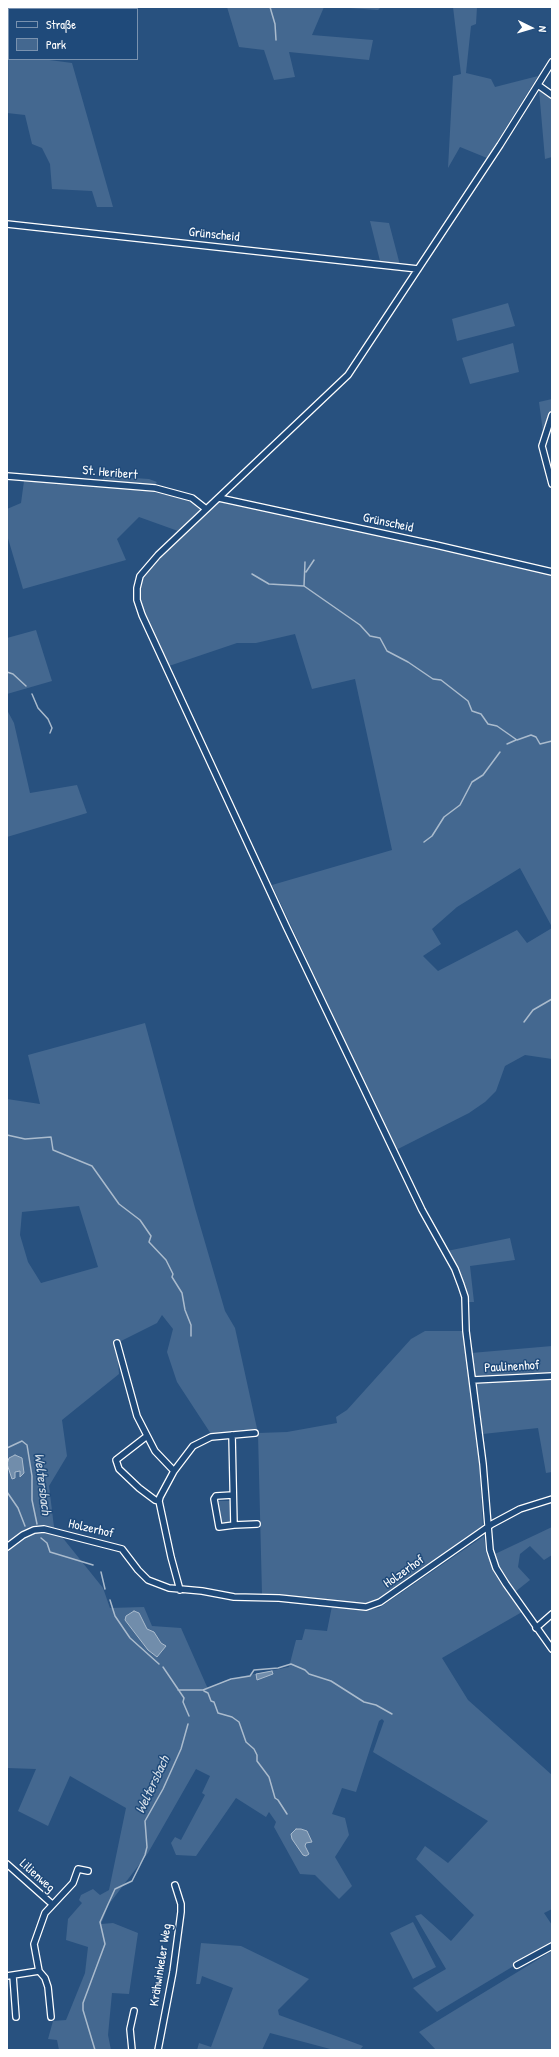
<!DOCTYPE html>
<html>
<head>
<meta charset="utf-8">
<style>
  body { margin:0 }
  #map { position:relative; width:559px; height:2057px; overflow:hidden; background:#28517f; font-family:"Patrick Hand",sans-serif }
  canvas { display:block }
  .frame { position:absolute; inset:0; border:8px solid #fff; pointer-events:none }
  .legend { position:absolute; left:8px; top:8px; width:130px; height:52px; box-sizing:border-box; background:#1f4a7a; border:1px solid #7992af; margin:0; padding:5px 7px; list-style:none; font-size:12px; color:#fff }
  .legend li { display:flex; align-items:center; gap:8px; height:20px }
  .legend b { width:20px; border:1px solid #7992af }
  .north { position:absolute; left:511px; top:8px; width:40px; height:40px; -webkit-text-stroke:3px #1f4a7a; paint-order:stroke; rotate:95deg; font-size:11px; font-weight:700; line-height:16px; text-align:center; color:#fff }
  .north::after { content:''; display:block; margin:auto; width:14px; height:18px; background:#fff; clip-path:polygon(50% 0,100% 100%,50% 72%,0 100%) }
</style>
</head>
<body>
<div id="map">
<canvas width="559" height="2057"></canvas>
<div class="frame"></div>
<ul class="legend">
<li><b style="height:5px;background:#1f4a7a"></b>Straße</li>
<li><b style="height:11px;background:#446890"></b>Park</li>
</ul>
<div class="north">N</div>
</div>
<script>
const ctx = document.querySelector('canvas').getContext('2d');
ctx.lineJoin = 'round';
function fillPath(path, color) { ctx.fillStyle = color; ctx.fill(path, 'evenodd'); }
const shape = rows => new Path2D(rows.map(r => 'M' + r).join(''));
function trace(path, color, width, dash) { ctx.strokeStyle = color; ctx.lineWidth = width; ctx.lineCap = dash ? 'butt' : 'round'; ctx.setLineDash(dash || []); ctx.stroke(path); }
function write(font, color, halo, rows, align = 'center') {
  ctx.font = font + ' "Patrick Hand",sans-serif'; ctx.lineWidth = 3; ctx.setLineDash([]); ctx.textBaseline = 'middle'; ctx.strokeStyle = halo; ctx.fillStyle = color; for (const [text, x, y, turn = 0] of rows) {
    ctx.save(); ctx.translate(x, y); ctx.rotate((+turn || 0) * Math.PI / 180); ctx.textAlign = isNaN(turn) ? turn : align; if (halo) ctx.strokeText(text, 0, 0); ctx.fillText(text, 0, 0); ctx.restore();
  }
}
fillPath(shape([
  [227,7,324,7,312,35,373,40,369,60,289,52,295,77,274,80,264,50,239,47],
  [335,7,381,7,378,10],
  [453,7,477,7,476,24,471,26,466,73,491,79,495,87,538,76,487,158,460,147,448,168,453,76,461,74],
  [7,55,9,55,9,59,42,59,72,63,113,207,97,207,92,191,52,189,50,164,42,148,32,144,25,115,7,113],
  [539,90,552,98,552,157,545,159],
  [370,221,389,223,400,265,380,261],
  [508,303,515,326,457,341,452,319],
  [513,343,519,372,470,384,462,358],
  [552,399,552,410,543,432,539,402],
  [104,476,149,479,157,482,150,491,191,501,200,510,178,531,139,517,117,539,126,560,23,589,7,535,7,509,21,503,24,481,100,486],
  [220,501,455,551,552,575,552,927,520,868,457,907,432,929,441,944,423,956,438,971,517,930,527,943,552,928,552,1059,525,1055,505,1066,496,1091,485,1102,469,1113,396,1150,272,885,392,850,355,679,312,689,295,634,256,643,237,643,169,666,140,604,139,590,141,580,149,568],
  [36,630,52,681,7,694,7,638],
  [7,710,14,723,30,793,77,785,87,813,7,837],
  [145,1023,195,1208,225,1311,235,1328,258,1433,287,1432,337,1423,336,1417,347,1410,411,1339,425,1331,464,1331,478,1441,483,1528,377,1602,367,1605,262,1594,258,1434,211,1434,177,1382,167,1352,173,1329,162,1315,157,1323,117,1343,119,1374,62,1420,67,1456,49,1486,54,1527,103,1588,110,1608,144,1607,152,1626,181,1628,208,1689,239,1677,289,1667,296,1640,302,1640,305,1629,327,1631,332,1606,369,1609,379,1608,484,1536,486,1552,493,1567,522,1612,442,1658,468,1700,552,1775,552,1909,544,1913,552,1925,552,1943,437,2012,413,1988,446,1969,415,1916,421,1914,451,1941,474,1915,416,1859,425,1846,448,1863,488,1821,373,1752,384,1721,382,1719,379,1721,356,1792,342,1788,332,1814,345,1818,349,1835,335,1857,352,1886,339,1899,315,1875,300,1874,274,1827,276,1822,269,1812,266,1817,236,1798,196,1856,176,1855,171,1843,175,1837,181,1840,205,1795,202,1793,210,1776,196,1769,148,1853,109,1904,101,1924,113,1923,138,1933,129,1994,112,1993,108,2035,111,2050,59,2050,57,2040,48,2039,53,2021,66,2020,85,1973,88,1947,66,1940,68,1919,82,1903,79,1900,81,1895,93,1889,100,1895,109,1890,126,1808,70,1776,48,1826,18,1811,36,1769,7,1768,7,1099,40,1104,28,1055],
  [79,1206,98,1267,41,1283,28,1262,20,1235,22,1212],
  [510,1238,515,1260,470,1266,474,1302,468,1302,463,1280,447,1251],
  [552,1346,552,1374,475,1378,471,1353],
  [552,1378,552,1472,546,1473,538,1428,483,1434,476,1382],
  [217,1501,231,1501,233,1523,221,1522],
  [552,1527,552,1555,544,1560,530,1546,520,1554,518,1567,530,1580,515,1592,498,1565,495,1554],
  [413,1922,436,1967,413,1979,390,1933],
  [201,1943,241,1946,309,1979,278,2010,279,2015,363,2046,360,2050,334,2050,270,2033,262,2050,197,2050,199,2043,211,2047,233,1988,202,1976,200,1984,196,1984],
  [552,1951,552,2050,436,2050,419,2032]
]), '#446890');
const water = shape([
  [15,1455,22,1458,24,1473,20,1477,20,1471,15,1472,15,1478,12,1479,7,1464,9,1458,15,1455],
  [134,1611,139,1613,147,1629,154,1632,161,1643,166,1646,157,1657,148,1650,125,1620,126,1616,134,1611],
  [272,1671,273,1674,257,1680,256,1674,272,1671],
  [296,1829,301,1829,307,1831,312,1842,306,1843,305,1846,309,1854,306,1856,303,1855,292,1839,291,1834,296,1829]
]);
fillPath(water, '#718dab');
trace(water, '#aabbcd', 1);
trace(shape([
  [270,7,275,24,276,40],
  [305,562,304,586,360,625,370,636,380,638,387,651,408,662,433,679,441,680,468,701,472,711,481,714,488,724,497,726,517,740,531,735,536,737,540,744,552,741],
  [306,572,314,560],
  [252,574,269,584,304,586],
  [7,672,13,674,26,686],
  [32,694,38,708,48,719,52,728,50,733],
  [507,744,516,740],
  [424,842,432,836,444,817,460,805,472,782,483,775,500,752],
  [524,1022,533,1010,552,999],
  [7,1135,25,1139,51,1137,53,1150,92,1166,119,1204,140,1220,151,1236,149,1242,166,1260,173,1274,172,1277,182,1293,185,1310,191,1325,191,1336],
  [7,1448,22,1441,27,1445,32,1476,32,1500,37,1524],
  [7,1492,18,1508,25,1526],
  [41,1538,47,1543,50,1552,93,1565],
  [101,1572,105,1589],
  [110,1600,115,1616,130,1638,159,1664],
  [163,1667,184,1698,183,1702,189,1716],
  [178,1690,203,1690,231,1679,250,1676,254,1670,278,1668,291,1664,305,1670,309,1674,331,1681,364,1702,376,1705,392,1714],
  [204,1691,208,1693,211,1701,214,1702,218,1713,232,1717,239,1722,246,1742,254,1749,257,1755,257,1761,269,1777,275,1798,278,1800,287,1814],
  [95,2050,83,2010,83,2003,105,1944,100,1922,115,1889,132,1881,145,1855,147,1847,145,1821,163,1789,181,1749,188,1724]
]), '#aabbcd', 1.5);
const minor = shape([
  [552,62,500,145,348,375,158,555,140,576,137,588,137,600,142,615,286,926,422,1210,455,1269,461,1285,465,1297,466,1331,483,1464,490,1550,496,1568,506,1584,552,1649],
  [538,85,552,95],
  [7,224,418,269],
  [552,415,542,446,552,484],
  [7,476,155,488,192,498,206,509],
  [219,498,436,545,552,572],
  [117,1343,137,1416,155,1451,174,1471],
  [473,1380,552,1376],
  [232,1435,234,1525,219,1527,214,1499,216,1496,233,1495],
  [147,1436,116,1460,119,1469,139,1488,155,1500,159,1501],
  [234,1525,257,1524],
  [7,1547,23,1535,34,1530,44,1529,122,1549,138,1570,148,1580,169,1588,202,1591,234,1597,279,1598,366,1607,380,1602,492,1524,520,1509,552,1499],
  [180,1590,171,1557,159,1501,160,1497,174,1471,193,1446,211,1437,255,1433],
  [536,1628,552,1614],
  [7,1864,52,1904],
  [517,1965,552,1946],
  [39,1971,45,1978,48,1987,51,2017],
  [7,1976,39,1971,34,1944,45,1913,73,1883,78,1869,88,1871],
  [13,1976,16,2017],
  [132,2050,130,2029,134,2011],
  [158,2050,173,1972,181,1912,181,1904,175,1885]
]);
trace(minor, '#fff', 8);
trace(minor, '#1f4a7a', 5.5);
write('13px', '#fff', '#1f4a7a', [
  ["Grünscheid",214,235,6],
  ["St. Heribert",110,473,5],
  ["Grünscheid",388,523,12],
  ["Paulinenhof",512,1367,-3],
  ["Holzerhof",91,1529,13],
  ["Holzerhof",404,1572,-35],
  ["Lilienweg",37,1876,42],
  ["Krähwinkeler Weg",161,1965,-81]
]);
write('italic 14px', '#d4dde6', '#1f4a7a', [
  ["Weltersbach",42,1484,83],
  ["Weltersbach",153,1785,-65]
]);
</script>
</body>
</html>
